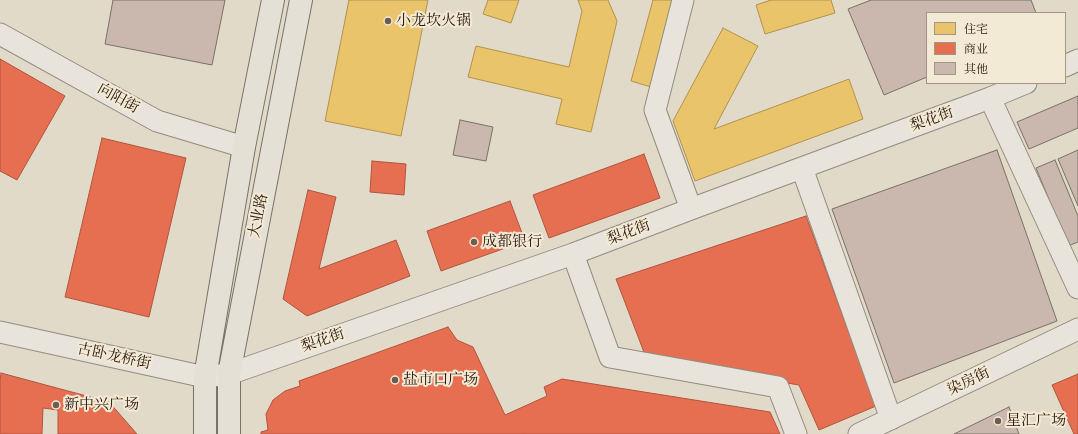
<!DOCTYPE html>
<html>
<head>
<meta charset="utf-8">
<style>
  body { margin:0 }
  #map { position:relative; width:1078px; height:434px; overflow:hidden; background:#e2dac8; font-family:"Libre Bodoni","Noto Serif SC",serif }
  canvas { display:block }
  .legend { position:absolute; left:926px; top:12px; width:140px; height:72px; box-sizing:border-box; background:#f3ead5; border:1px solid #a49685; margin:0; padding:5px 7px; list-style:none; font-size:12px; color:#2d190d }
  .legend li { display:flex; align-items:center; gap:8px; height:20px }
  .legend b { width:20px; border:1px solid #a49685 }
</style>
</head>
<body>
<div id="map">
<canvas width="1078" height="434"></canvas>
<ul class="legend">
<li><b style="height:11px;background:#e9c46a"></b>住宅</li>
<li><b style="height:11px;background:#e76f51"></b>商业</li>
<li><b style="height:11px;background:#cab7ae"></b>其他</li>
</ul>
</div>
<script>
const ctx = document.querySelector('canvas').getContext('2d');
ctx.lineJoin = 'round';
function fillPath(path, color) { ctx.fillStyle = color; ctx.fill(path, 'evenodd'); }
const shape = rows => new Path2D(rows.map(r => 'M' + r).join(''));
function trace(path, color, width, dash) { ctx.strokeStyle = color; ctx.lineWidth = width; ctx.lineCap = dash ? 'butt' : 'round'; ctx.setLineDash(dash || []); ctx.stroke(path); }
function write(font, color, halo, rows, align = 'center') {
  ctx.font = font + ' "Libre Bodoni","Noto Serif SC",serif'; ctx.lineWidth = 4; ctx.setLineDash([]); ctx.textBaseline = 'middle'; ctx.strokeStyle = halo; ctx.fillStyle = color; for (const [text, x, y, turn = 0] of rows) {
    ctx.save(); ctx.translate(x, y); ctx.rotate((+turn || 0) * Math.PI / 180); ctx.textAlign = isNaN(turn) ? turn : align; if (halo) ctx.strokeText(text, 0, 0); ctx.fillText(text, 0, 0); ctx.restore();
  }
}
const homes = shape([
  [349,0,428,0,401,136,325,121,349,0],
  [488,0,519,0,511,23,483,14,488,0],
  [578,0,608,0,617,21,591,132,556,124,562,99,468,77,476,46,569,67,582,11,578,0],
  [653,0,675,0,651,87,631,81,653,0],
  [771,0,831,0,835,13,765,34,756,5,771,0],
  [723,28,758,46,714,129,849,79,863,119,695,181,673,121,723,28]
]);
fillPath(homes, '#e9c46a');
trace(homes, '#b1914e', 1);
const shops = shape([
  [0,59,65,96,17,180,0,171,0,59],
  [102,138,186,158,149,317,65,297,102,138],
  [644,154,660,198,549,238,533,195,644,154],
  [372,161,406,164,404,195,370,192,372,161],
  [308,190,336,197,319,269,396,240,410,276,307,316,283,299,308,190],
  [510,201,525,241,441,271,427,231,510,201],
  [806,216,876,406,819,430,799,385,647,360,616,279,806,216],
  [448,327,457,340,473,347,505,415,547,396,544,387,562,379,770,412,780,434,261,434,261,432,268,430,266,414,273,400,285,391,300,386,299,381,448,327],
  [1,373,109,402,137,434,58,434,58,410,43,408,42,434,0,434,0,381,1,373],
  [1078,374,1078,434,1074,434,1052,385,1078,374]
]);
fillPath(shops, '#e76f51');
trace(shops, '#af553d', 1);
const building = shape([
  [113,0,225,0,212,65,105,44,113,0],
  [871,0,1031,0,1036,13,927,13,927,77,884,95,848,9,871,0],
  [1078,96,1078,128,1029,149,1017,122,1078,96],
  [460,120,493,127,486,161,453,155,460,120],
  [997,150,1057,321,894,383,832,209,997,150],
  [1078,150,1078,206,1058,159,1078,150],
  [1055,160,1078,216,1078,242,1068,246,1036,168,1055,160],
  [1009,407,1019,434,954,434,1009,407]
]);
fillPath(building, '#cab7ae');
trace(building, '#797267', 1);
const minor = shape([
  [683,0,655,110,691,209],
  [0,34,157,121,244,147],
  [1065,66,1078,60],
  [990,98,1078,288],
  [802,168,891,419],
  [573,254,610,357,778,387,796,434],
  [0,332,205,377,229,374,573,254,691,209,990,98,1026,83],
  [859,434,1078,329]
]);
const major = shape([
  [205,434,205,377,244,147,273,0],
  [229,434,229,374,301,0]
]);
trace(minor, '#928b80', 23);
trace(major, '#797267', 24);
trace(minor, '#e8e4dc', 21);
trace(major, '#e5e0d6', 22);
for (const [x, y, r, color] of [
  [388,21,4,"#6c5d4e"],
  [474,242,4,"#6c5d4e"],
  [395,380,4,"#6c5d4e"],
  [56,405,4,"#6c5d4e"],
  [998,421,4,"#6c5d4e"]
]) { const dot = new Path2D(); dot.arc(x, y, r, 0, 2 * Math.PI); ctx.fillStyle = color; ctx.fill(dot); trace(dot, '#f3ead5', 1.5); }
write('15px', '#2d190d', '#f3ead5', [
  ["小龙坎火锅",396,21],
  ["成都银行",482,242],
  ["盐市口广场",403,380],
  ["新中兴广场",64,405],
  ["星汇广场",1006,421]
], 'left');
write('15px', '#2d190d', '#f3ead5', [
  ["向阳街",118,99,29],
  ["梨花街",932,120,-20],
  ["大业路",259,216,-79],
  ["梨花街",629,233,-21],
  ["梨花街",323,341,-19],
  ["古卧龙桥街",114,357,12],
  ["染房街",969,382,-26]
]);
</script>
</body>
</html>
